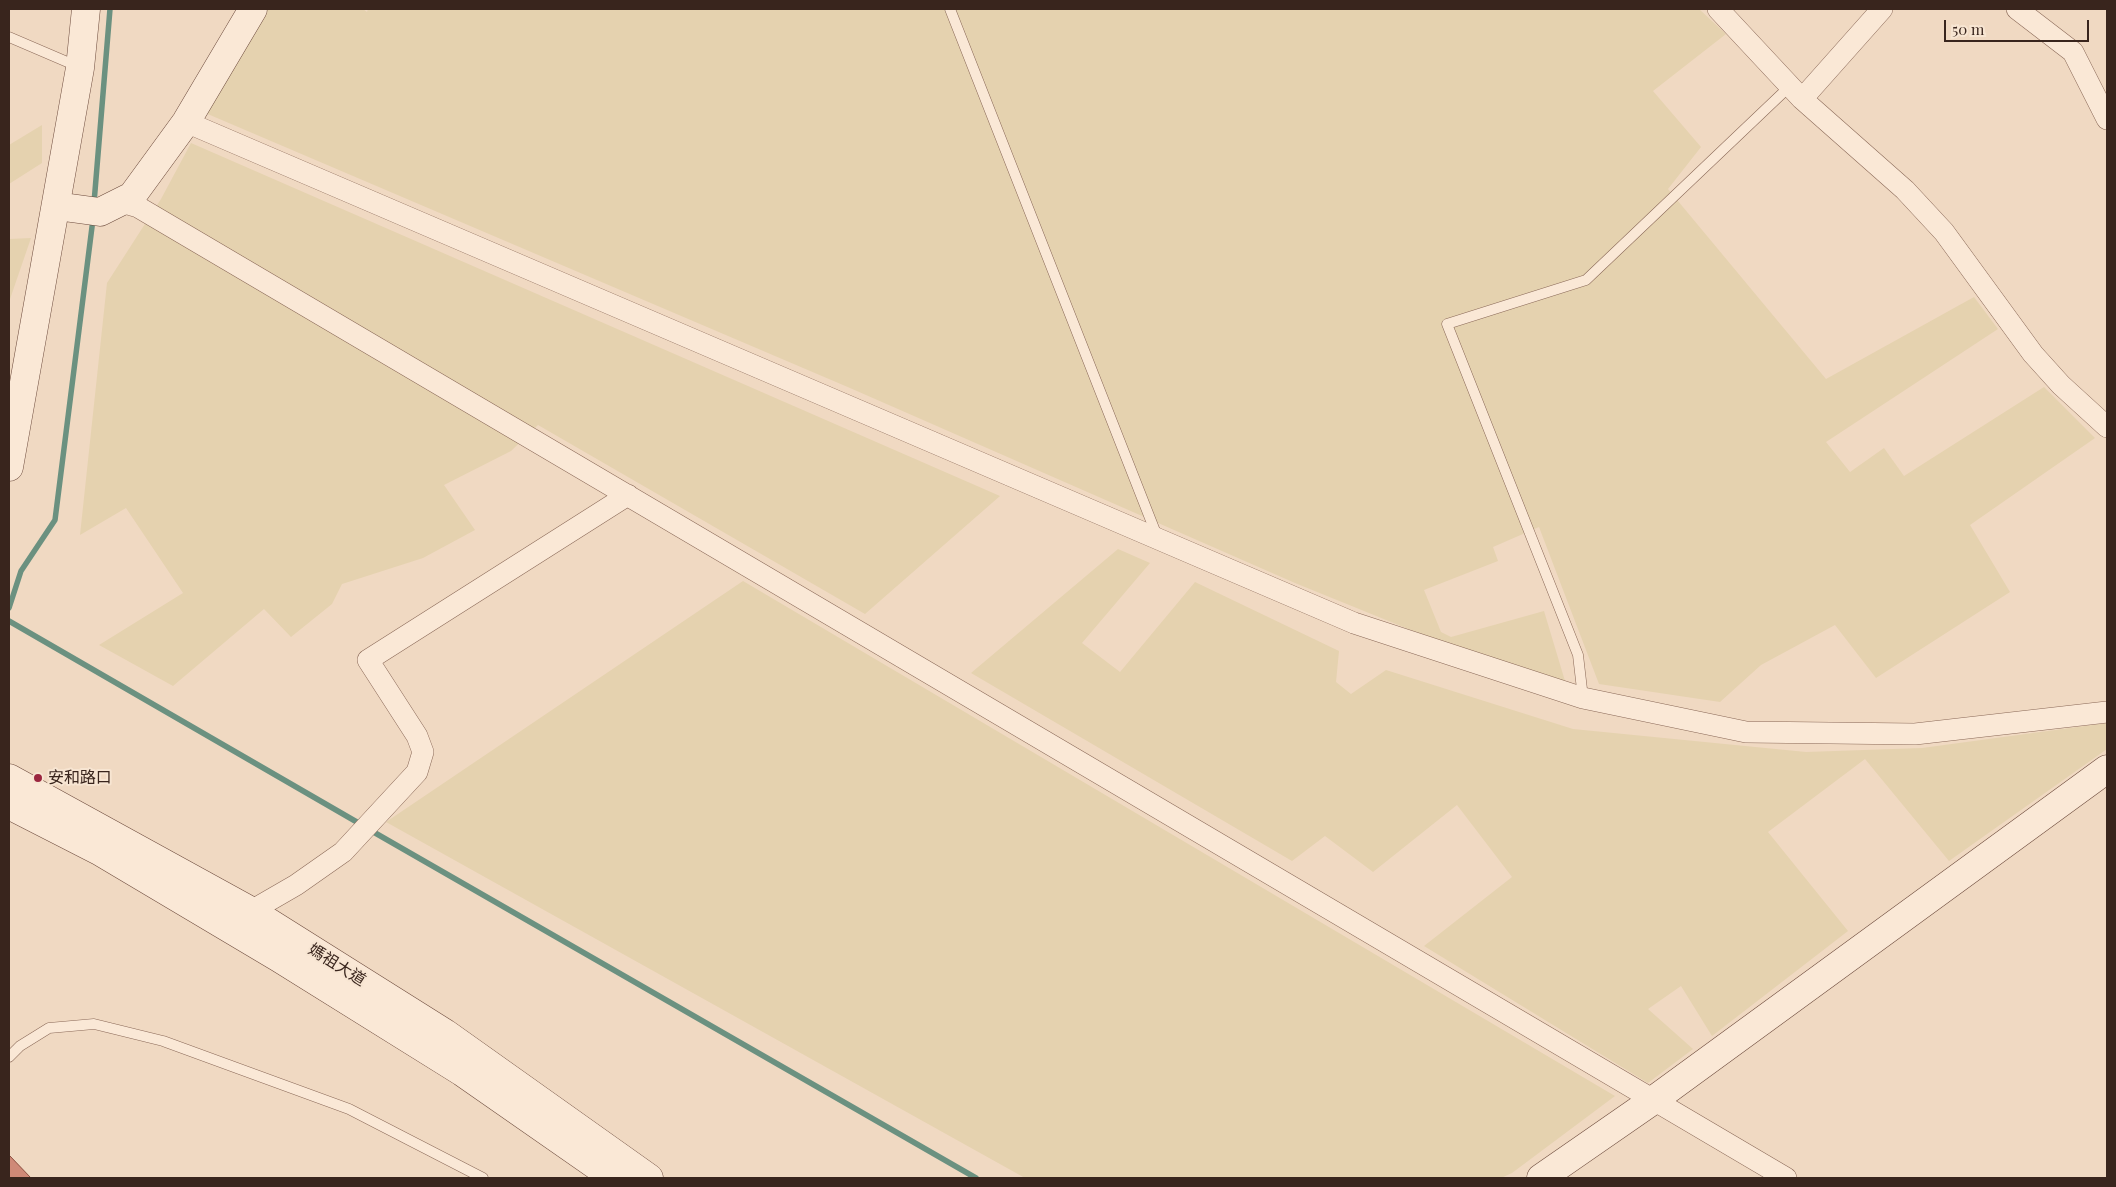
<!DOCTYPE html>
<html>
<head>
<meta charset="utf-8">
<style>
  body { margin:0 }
  #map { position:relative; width:2116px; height:1187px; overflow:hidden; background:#f0d9c2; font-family:"Playfair Display",serif }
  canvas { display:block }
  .frame { position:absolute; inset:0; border:10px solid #39251d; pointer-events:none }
  .scale { position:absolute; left:1944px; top:20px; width:145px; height:22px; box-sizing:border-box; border:2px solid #39251d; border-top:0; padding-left:6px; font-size:15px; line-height:18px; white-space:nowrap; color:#39251d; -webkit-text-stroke:4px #f7e5d2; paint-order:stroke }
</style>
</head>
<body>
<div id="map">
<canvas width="2116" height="1187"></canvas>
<div class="frame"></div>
<div class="scale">50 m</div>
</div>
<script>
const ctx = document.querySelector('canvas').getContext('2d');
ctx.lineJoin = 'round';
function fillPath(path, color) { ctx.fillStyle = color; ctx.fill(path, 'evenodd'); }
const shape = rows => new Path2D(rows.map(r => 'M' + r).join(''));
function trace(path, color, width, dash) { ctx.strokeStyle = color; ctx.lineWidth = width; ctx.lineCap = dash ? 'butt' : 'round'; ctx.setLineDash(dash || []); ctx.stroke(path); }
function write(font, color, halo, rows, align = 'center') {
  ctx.font = font + ' "Playfair Display","Noto Sans TC",serif'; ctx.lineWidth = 4; ctx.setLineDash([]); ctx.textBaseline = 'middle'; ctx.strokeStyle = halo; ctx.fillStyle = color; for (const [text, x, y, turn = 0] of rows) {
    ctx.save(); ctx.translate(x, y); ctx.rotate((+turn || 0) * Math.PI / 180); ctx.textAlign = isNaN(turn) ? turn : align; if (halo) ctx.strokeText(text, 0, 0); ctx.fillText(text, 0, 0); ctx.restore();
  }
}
fillPath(shape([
  [268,9,363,9,367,12,368,9,1699,9,1726,34,1653,91,1701,147,1668,189,1826,379,1974,297,1998,329,1826,442,1850,472,1884,448,1904,476,2044,387,2095,438,1970,525,2010,592,1876,678,1835,625,1761,665,1720,702,1599,684,1539,527,1493,547,1498,561,1424,590,1441,632,1451,637,1544,611,1565,681,1428,637,1295,583,850,388,203,112],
  [42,125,42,163,9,184,9,145],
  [191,143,1000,496,865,614,538,425,511,451,444,485,475,530,423,558,342,584,332,604,291,637,264,609,173,686,99,645,183,593,126,508,80,535,107,283,161,199],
  [31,238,9,302,9,239],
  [1118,549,1150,563,1082,643,1120,672,1195,582,1339,651,1336,682,1351,694,1386,670,1573,729,1806,752,1922,748,2107,723,2107,749,1949,861,1865,759,1768,832,1848,931,1712,1036,1681,986,1648,1009,1693,1049,1648,1083,1424,946,1512,877,1457,805,1373,872,1325,836,1292,861,971,673],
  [743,581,1615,1096,1512,1173,1501,1178,1025,1178,386,822]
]), '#e5d2af');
trace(shape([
  [94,203,110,9],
  [9,608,21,571,55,520,93,219],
  [9,621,362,825],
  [370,830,976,1178]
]), '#6b9180', 5.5);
const building = shape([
  [9,1155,31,1178,9,1178,9,1155]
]);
fillPath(building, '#cf8977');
trace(building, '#8a4c3d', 1);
const lane = shape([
  [950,9,1157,536],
  [9,37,79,67],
  [1583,698,1578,655,1447,324,1586,280,1790,86],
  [9,1057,20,1046,49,1028,94,1024,163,1041,349,1109,483,1178]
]);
const street = shape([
  [1718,9,1802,99,1905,190,1944,232,2033,354,2061,385,2107,427],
  [2017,9,2073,52,2107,119],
  [1802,99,1882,9],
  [186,122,1354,623,1583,698,1746,732,1915,734,2107,712],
  [121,202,138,207,1786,1178],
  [244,923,251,911,296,885,343,852,417,772,423,752,417,736,368,660,628,495]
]);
const secondary = shape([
  [56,206,100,212,132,196,186,122,253,9],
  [9,467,80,68,86,9],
  [9,778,251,911,445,1033,649,1178],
  [9,805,99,851,279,958,462,1072,614,1178],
  [1541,1178,1655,1099,2107,769]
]);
trace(lane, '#8a6958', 11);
trace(street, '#8a6958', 22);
trace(secondary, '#6c4a3c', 29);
trace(lane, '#fae8d6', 10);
trace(street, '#fae8d6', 21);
trace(secondary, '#fae8d6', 28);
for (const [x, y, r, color] of [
  [38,778,5,"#9b263f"]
]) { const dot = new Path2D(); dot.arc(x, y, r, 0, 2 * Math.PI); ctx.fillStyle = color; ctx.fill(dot); trace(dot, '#f7e5d2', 2); }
write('16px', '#39251d', '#f7e5d2', [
  ["安和路口",48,778]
], 'left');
write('16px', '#39251d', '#f7e5d2', [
  ["媽祖大道",337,965,32]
]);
</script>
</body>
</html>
